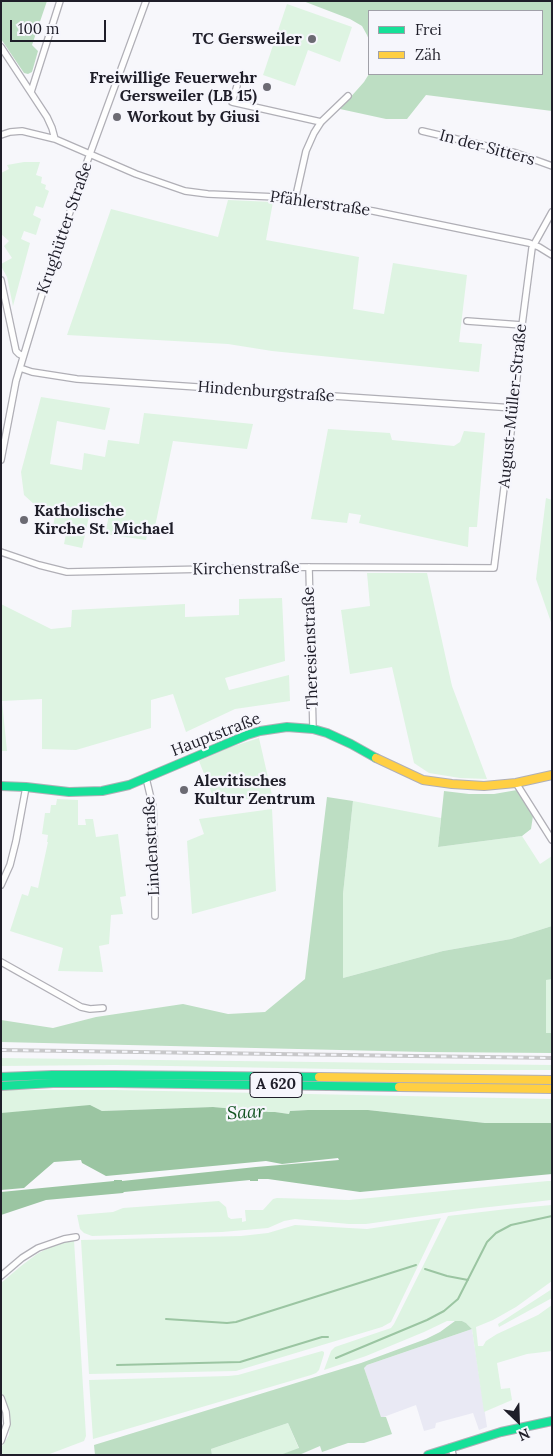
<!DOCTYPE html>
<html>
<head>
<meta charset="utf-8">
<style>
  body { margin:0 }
  #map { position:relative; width:553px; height:1456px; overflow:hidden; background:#f7f7fb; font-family:Lora,serif }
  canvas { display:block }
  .frame { position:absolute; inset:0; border:2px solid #1f1e29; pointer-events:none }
  .legend { position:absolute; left:368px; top:10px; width:175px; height:65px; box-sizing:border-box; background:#f6f6fc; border:1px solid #a0a0a8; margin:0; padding:6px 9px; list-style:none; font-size:15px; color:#1f1e29 }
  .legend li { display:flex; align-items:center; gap:10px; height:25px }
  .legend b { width:25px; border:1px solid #a0a0a8 }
  .north { position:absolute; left:493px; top:1396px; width:50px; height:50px; -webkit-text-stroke:4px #f6f6fc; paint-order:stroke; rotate:156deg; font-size:14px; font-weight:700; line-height:20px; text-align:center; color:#1f1e29 }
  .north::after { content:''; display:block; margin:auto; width:18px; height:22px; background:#1f1e29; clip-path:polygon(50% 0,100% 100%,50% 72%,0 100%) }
  .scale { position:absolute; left:10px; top:20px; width:96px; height:22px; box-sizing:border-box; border:2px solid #1f1e29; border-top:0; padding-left:6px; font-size:15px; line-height:18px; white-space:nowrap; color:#1f1e29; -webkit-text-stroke:4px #f6f6fc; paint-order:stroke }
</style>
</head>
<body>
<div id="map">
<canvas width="553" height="1456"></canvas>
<div class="frame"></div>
<ul class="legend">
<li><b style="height:6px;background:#16e098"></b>Frei</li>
<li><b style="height:6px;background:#ffcf43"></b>Zäh</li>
</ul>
<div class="north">N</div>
<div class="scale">100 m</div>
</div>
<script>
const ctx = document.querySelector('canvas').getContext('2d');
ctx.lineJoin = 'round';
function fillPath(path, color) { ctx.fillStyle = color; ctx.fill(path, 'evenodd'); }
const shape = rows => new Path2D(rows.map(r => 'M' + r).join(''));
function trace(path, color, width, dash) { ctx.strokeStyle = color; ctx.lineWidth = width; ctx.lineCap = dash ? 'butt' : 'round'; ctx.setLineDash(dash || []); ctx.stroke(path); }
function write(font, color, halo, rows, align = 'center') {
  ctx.font = font + ' Lora,serif'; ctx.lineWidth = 4.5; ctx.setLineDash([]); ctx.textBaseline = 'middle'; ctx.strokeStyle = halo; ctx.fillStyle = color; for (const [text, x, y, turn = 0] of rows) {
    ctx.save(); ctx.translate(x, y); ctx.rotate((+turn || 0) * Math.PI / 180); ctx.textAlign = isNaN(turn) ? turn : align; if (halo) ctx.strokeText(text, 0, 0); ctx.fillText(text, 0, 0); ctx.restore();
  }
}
fillPath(shape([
  [472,1329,487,1427,479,1430,473,1413,436,1423,435,1428,424,1431,416,1405,381,1418,364,1368,367,1365]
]), '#e9e9f4');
fillPath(shape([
  [287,4,352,27,340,62,308,50,295,86,263,75],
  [24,162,40,162,36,175,42,177,41,183,46,185,45,189,49,191,43,208,36,206,33,215,41,219,36,235,24,231,21,239,30,243,13,306,7,277,1,266,1,264,12,258,4,246,9,241,1,234,1,173,9,169,7,165],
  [228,200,273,202,266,240,359,257,353,309,384,314,393,263,467,275,459,342,482,344,479,372,272,351,228,344,67,335,111,209,218,237],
  [41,397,110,408,105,430,57,421,50,464,82,470,84,453,105,457,108,440,139,444,144,413,253,424,247,449,173,441,153,536,147,535,146,540,105,534,109,515,90,512,82,548,64,544,67,529,53,526,55,516,35,511,36,506,24,495,21,472],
  [328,429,390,433,392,440,454,446,460,442,464,431,485,433,477,527,469,527,468,547,359,523,361,515,349,513,347,523,311,519],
  [546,498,552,500,552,625,536,579],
  [367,573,427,573,452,686,487,779,460,778,429,773,414,763,392,667,350,674,341,610,370,606],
  [282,598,285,661,225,678,229,690,289,675,290,701,235,709,186,732,173,694,151,700,151,728,76,750,42,749,42,699,2,701,7,751,1,751,1,604,51,629,71,627,72,610,185,604,185,617,239,615,239,599],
  [259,738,272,795,216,804,199,761,231,747],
  [57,799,78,800,78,825,86,825,85,819,93,819,96,837,118,834,126,896,120,897,123,914,111,915,109,944,99,946,103,972,58,971,63,948,10,931,22,894,28,896,31,886,38,888,48,842,47,842,48,835,42,834,45,813,50,813,51,805,56,805],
  [353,801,441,818,438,847,522,836,540,864,552,856,552,926,511,939,443,951,343,978,343,894],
  [272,809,276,891,192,914,187,841,204,834,199,819],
  [546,979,552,979,552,1033,546,1033],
  [1,1058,552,1065,552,1070,390,1070,115,1065,1,1066],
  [1,1090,115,1090,552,1099,552,1123,485,1123,368,1110,308,1110,290,1111,289,1114,275,1112,269,1112,213,1107,102,1111,90,1106,4,1113,1,1113],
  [548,1181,552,1181,551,1200,472,1209,366,1224,349,1224,295,1219,284,1221,268,1228,222,1232,92,1236,84,1233,80,1229,77,1215,113,1212,123,1208,219,1201,226,1207,228,1217,231,1219,242,1218,242,1222,246,1221,245,1210,263,1210,273,1199,277,1198,349,1200],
  [552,1205,552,1281,516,1307,493,1320,476,1327,478,1346,483,1346,486,1341,497,1334,538,1315,552,1305,552,1351,527,1354,497,1363,501,1389,510,1388,512,1400,484,1412,472,1329,466,1323,462,1321,447,1321,424,1332,366,1356,324,1370,331,1351,335,1347,391,1328,394,1324,448,1216,507,1209],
  [441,1218,391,1322,382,1327,236,1371,89,1374,81,1240,241,1236,268,1233,295,1225,367,1229],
  [74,1240,86,1436,84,1441,47,1455,1,1455,1,1448,9,1435,10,1418,5,1399,1,1392,1,1283,21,1266,37,1254,48,1248,64,1242],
  [552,1289,552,1298,499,1327,498,1324],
  [322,1351,324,1352,324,1354,319,1370,316,1373,311,1375,93,1439,89,1380,228,1376,238,1375],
  [288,1423,299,1449,280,1455,212,1455,211,1449]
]), '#def4e2');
fillPath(shape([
  [1,1,47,1,32,45,38,51,32,72,28,74,24,73,1,39],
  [303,1,552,1,552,111,426,95,407,119,386,119,340,109,364,82,369,74,542,74,542,11,369,11,369,40,367,35,362,26,350,19],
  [517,790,533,816,531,829,522,836,438,847,444,791,469,794,494,794],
  [327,797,353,801,343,894,343,978,443,951,511,939,552,926,552,979,546,980,546,1033,552,1033,552,1053,425,1052,1,1042,1,1020,53,1028,96,1017,183,1004,228,1014,265,1012,305,979],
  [455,1321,462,1321,466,1323,472,1329,367,1365,364,1368,381,1417,386,1417,392,1434,364,1443,348,1443,322,1452,320,1446,299,1455,280,1455,299,1448,288,1423,211,1449,212,1455,95,1455,94,1445,361,1363,426,1339,440,1332]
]), '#bddec3');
fillPath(shape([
  [90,1105,102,1111,213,1107,269,1112,275,1112,289,1114,290,1111,308,1110,368,1110,485,1123,552,1123,552,1174,360,1192,268,1179,258,1179,258,1181,250,1181,250,1180,124,1192,123,1193,46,1200,1,1215,1,1192,114,1181,114,1180,122,1180,122,1181,256,1167,339,1160,338,1158,282,1164,266,1161,106,1176,82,1163,81,1160,54,1162,24,1188,1,1190,1,1113]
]), '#9bc5a2');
trace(shape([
  [425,1269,447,1276,468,1280],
  [166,1319,227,1323,236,1322,416,1265],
  [336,1358,427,1320,444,1311,458,1299,487,1242,496,1233,511,1225,552,1216],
  [117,1365,240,1362,322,1337,328,1337]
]), '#9bc5a2', 2);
const street = shape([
  [1,47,47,117,52,128,55,139],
  [237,86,232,102,321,122],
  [31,92,60,1],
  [422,131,516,153,552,166],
  [1,135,10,132,22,131,55,139,136,174,185,191,208,194,277,197,373,211,529,243,539,247,552,255],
  [295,200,306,151,314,133,321,122,348,96],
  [1,280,16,351,19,354,23,356],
  [467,321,522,325],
  [20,368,32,372,77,379,514,408],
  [1,460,16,381,44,288,87,162,146,1],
  [1,552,39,565,67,572,302,567,494,568,514,408,522,325,532,248,552,212],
  [309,567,313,729],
  [146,778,153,807,155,859,155,916],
  [516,783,552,840],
  [1,885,10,865,16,841,26,787],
  [1,962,81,1007,90,1009,103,1008],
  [1,1276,22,1258,38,1248,64,1239,76,1237],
  [1,1398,6,1412,7,1424,1,1441],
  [451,1447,453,1455]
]);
const fast = shape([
  [1,786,26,787,69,792,102,791,129,785,247,735,260,731,287,727,313,729,327,733,351,744,376,758],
  [1,1077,52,1075,114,1075,319,1077],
  [1,1086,53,1083,115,1083,399,1087],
  [428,1455,501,1432,552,1421]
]);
const slow = shape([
  [376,758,423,780,452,784,484,786,516,783,552,775],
  [319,1077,552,1080],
  [399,1087,552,1089]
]);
trace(street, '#b0afb6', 8);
trace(fast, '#b0afb6', 10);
trace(slow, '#b0afb6', 10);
trace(street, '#fefefe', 5.5);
trace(fast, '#16e098', 8);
trace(slow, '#ffcf43', 8);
const rail = shape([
  [1,1050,552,1058]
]);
trace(rail, '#c8c8ca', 4);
trace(rail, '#f6f6fc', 2, [5.5]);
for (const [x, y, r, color] of [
  [312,39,5,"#6b6a72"],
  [267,87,5,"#6b6a72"],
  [117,117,5,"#6b6a72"],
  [24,520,5,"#6b6a72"],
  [184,790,5,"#6b6a72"]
]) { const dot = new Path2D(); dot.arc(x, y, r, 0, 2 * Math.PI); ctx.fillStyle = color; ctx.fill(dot); trace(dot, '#f6f6fc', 2); }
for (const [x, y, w] of [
  [276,1085,52]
]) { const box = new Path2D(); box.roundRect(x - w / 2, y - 12.5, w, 25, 4); ctx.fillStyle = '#f6f6fc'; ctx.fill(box); trace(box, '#1f1e29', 1); }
write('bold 15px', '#1f1e29', null, [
  ["A 620",276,1085]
]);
write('bold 16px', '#1f1e29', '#f6f6fc', [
  ["TC Gersweiler",302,39,"right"],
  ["Freiwillige Feuerwehr",257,78,"right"],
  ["Gersweiler (LB 15)",257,96,"right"],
  ["Workout by Giusi",127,117],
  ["Katholische",34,511],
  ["Kirche St. Michael",34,529],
  ["Alevitisches",194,781],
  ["Kultur Zentrum",194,799]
], 'left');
write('16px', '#1f1e29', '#f6f6fc', [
  ["In der Sitters",487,148,15],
  ["Pfählerstraße",320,204,8],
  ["Krughütter Straße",65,228,-71],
  ["Hindenburgstraße",266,392,4],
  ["August-Müller-Straße",513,406,-84],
  ["Kirchenstraße",246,569,-1],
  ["Theresienstraße",311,648,-92],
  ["Hauptstraße",216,735,-21],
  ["Lindenstraße",152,846,-93]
]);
write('italic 18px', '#145524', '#f6f6fc', [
  ["Saar",246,1113,-3]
]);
</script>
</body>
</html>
